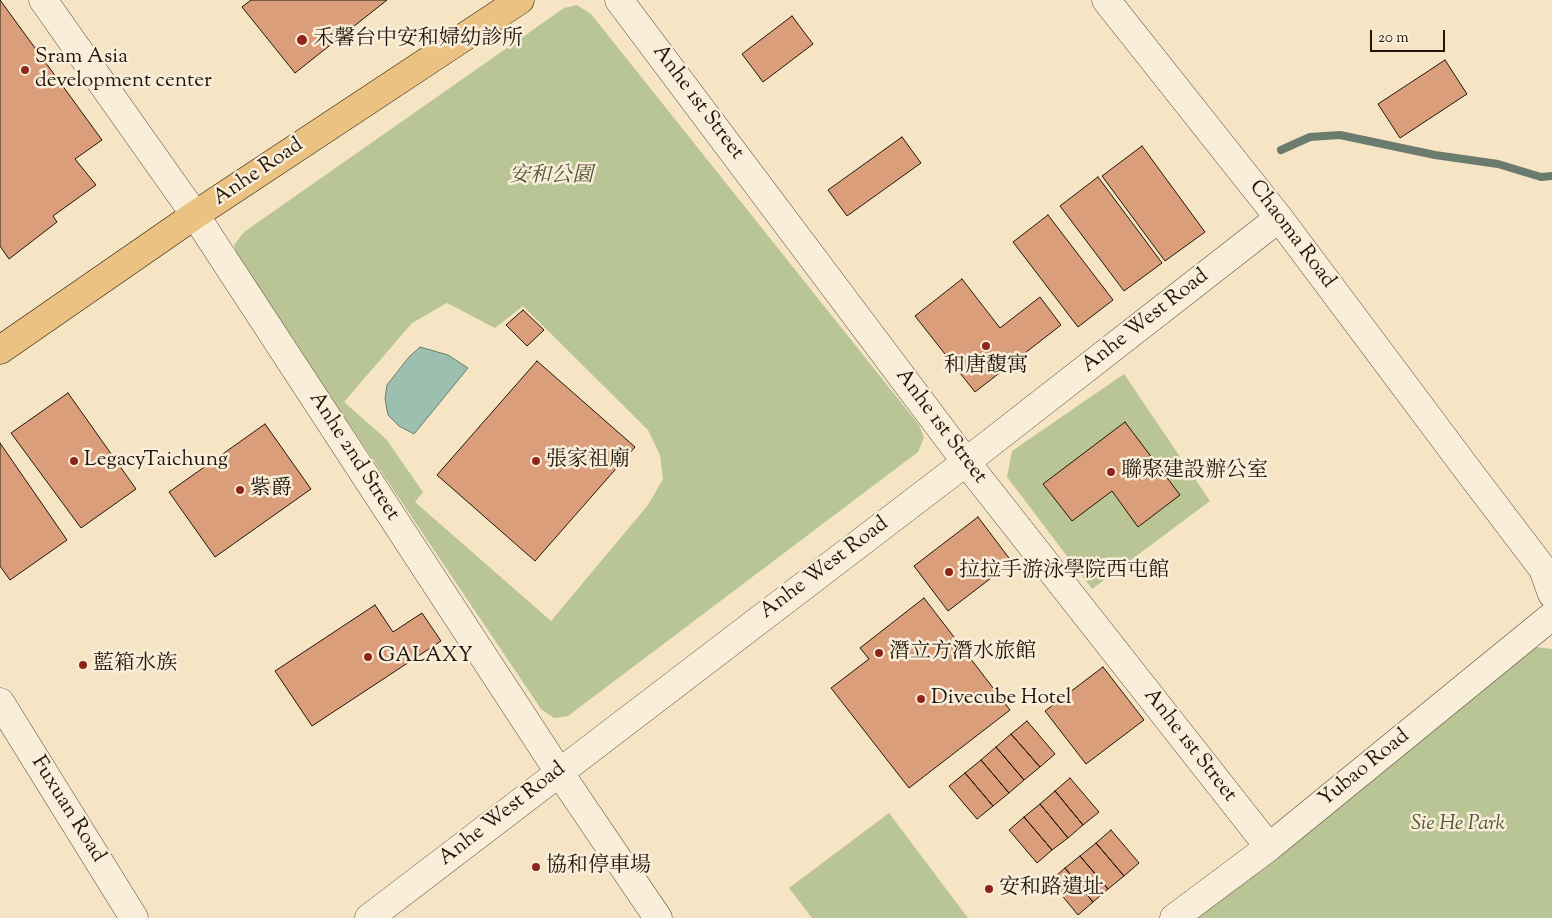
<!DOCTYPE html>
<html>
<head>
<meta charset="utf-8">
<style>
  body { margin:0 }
  #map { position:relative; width:1552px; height:918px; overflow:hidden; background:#f6e5c5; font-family:"Sorts Mill Goudy",serif }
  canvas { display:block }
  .scale { position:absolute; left:1370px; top:30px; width:75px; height:22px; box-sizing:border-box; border:2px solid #20160a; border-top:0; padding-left:6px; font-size:15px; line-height:18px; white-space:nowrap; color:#20160a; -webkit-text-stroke:4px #f9eed9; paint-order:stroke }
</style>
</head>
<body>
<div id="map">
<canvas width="1552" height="918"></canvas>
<div class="scale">20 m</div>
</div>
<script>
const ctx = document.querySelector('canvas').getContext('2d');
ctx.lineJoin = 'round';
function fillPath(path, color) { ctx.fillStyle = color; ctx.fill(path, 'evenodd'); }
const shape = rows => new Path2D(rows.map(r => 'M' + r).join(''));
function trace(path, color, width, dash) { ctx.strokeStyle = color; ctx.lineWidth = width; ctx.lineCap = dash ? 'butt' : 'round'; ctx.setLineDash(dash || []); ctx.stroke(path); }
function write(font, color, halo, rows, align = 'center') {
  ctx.font = font + ' "Sorts Mill Goudy","Noto Serif TC",serif'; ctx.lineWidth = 5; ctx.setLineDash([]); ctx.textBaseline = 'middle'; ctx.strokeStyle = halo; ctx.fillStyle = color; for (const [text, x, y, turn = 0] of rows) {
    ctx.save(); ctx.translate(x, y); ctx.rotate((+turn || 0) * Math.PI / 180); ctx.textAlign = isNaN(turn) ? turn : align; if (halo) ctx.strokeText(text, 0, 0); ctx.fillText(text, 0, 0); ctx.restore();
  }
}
fillPath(shape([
  [577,5,591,14,919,425,924,437,918,452,568,716,554,718,541,709,238,259,234,245,244,232,564,8],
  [447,303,495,328,523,306,648,430,660,455,663,479,648,505,551,621,415,502,423,492,386,439,344,402,412,323],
  [1124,374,1210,501,1092,589,1007,477,1012,451],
  [1536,647,1552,649,1552,918,1187,918],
  [889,813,968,918,812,918,789,888]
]), '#bac596');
const water = shape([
  [420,347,448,355,468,368,414,434,399,426,388,415,385,399,387,385,409,357,420,347]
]);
fillPath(water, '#9dbfaf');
trace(water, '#6b7b6d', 1);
trace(shape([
  [1281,150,1310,137,1340,135,1435,155,1498,164,1541,177,1552,176]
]), '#6b7b6d', 8);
const building = shape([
  [0,0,102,140,75,159,96,185,53,216,57,222,9,259,0,246,0,0],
  [251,0,387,0,295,73,242,7,251,0],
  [792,16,813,44,763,82,742,54,792,16],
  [1445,60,1467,94,1400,138,1378,104,1445,60],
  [902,137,921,163,847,216,828,190,902,137],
  [1142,146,1205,232,1165,261,1102,176,1142,146],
  [1098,177,1162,263,1124,291,1060,206,1098,177],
  [1048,215,1113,300,1078,327,1013,242,1048,215],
  [962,279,1000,328,1040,297,1061,325,975,392,915,316,962,279],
  [523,310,544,330,527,346,506,325,523,310],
  [537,361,635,447,535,561,437,475,537,361],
  [68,393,136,489,81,528,11,433,68,393],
  [1125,422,1180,495,1138,527,1112,491,1072,521,1043,484,1125,422],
  [265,424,311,489,215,557,169,492,265,424],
  [0,443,67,540,10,580,0,566,0,443],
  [978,517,1012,562,948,611,914,566,978,517],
  [924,598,1010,710,909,788,831,688,869,659,860,648,924,598],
  [375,605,393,632,422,613,441,641,312,726,275,671,375,605],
  [1103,667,1144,720,1086,764,1045,711,1103,667],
  [1027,721,1055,754,1040,767,1011,734,1027,721],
  [1011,734,1040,767,1024,780,996,747,1011,734],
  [996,747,1024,780,1009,793,981,760,996,747],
  [981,760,1009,793,993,806,965,773,981,760],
  [965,773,993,806,977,819,949,786,965,773],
  [1070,778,1099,812,1083,825,1055,791,1070,778],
  [1055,791,1083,825,1068,838,1040,804,1055,791],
  [1040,804,1068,838,1052,850,1024,817,1040,804],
  [1024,817,1052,850,1037,863,1009,830,1024,817],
  [1111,830,1139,863,1124,876,1096,843,1111,830],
  [1096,843,1124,876,1108,889,1080,856,1096,843],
  [1080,856,1108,889,1093,902,1065,868,1080,856],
  [1065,868,1093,902,1078,915,1050,881,1065,868]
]);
fillPath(building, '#db9e7b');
trace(building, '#20160a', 1);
const minor = shape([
  [43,0,195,215,559,772,658,918],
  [619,0,966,462,1269,847],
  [1106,0,1279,218,1470,473,1543,569,1552,594],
  [0,702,134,918],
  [369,918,966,462,1279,218],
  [1174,918,1269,847,1552,616]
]);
const major = shape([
  [0,350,195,215,520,0]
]);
trace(minor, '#564a39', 29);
trace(major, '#20160a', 29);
trace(minor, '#f9eed9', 28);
trace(major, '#ebc282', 28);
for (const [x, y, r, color] of [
  [302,40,6,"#8f2418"],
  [25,70,5,"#8f2418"],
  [986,346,5,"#8f2418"],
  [74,461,5,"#8f2418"],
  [536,461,5,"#8f2418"],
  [1111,472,5,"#8f2418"],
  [240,490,5,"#8f2418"],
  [949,572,5,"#8f2418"],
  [879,653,5,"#8f2418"],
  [368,657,5,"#8f2418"],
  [83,665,5,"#8f2418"],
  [921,699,5,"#8f2418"],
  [536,867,5,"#8f2418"],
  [989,889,5,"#8f2418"]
]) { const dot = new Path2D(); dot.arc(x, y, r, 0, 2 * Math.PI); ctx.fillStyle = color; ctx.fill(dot); trace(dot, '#f9eed9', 2); }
write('21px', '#20160a', '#f9eed9', [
  ["禾馨台中安和婦幼診所",313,40],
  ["Sram Asia",35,58],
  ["development center",35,82],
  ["和唐馥寓",986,367,"center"],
  ["LegacyTaichung",84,461],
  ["張家祖廟",546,461],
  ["聯聚建設辦公室",1121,472],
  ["紫爵",250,490],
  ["拉拉手游泳學院西屯館",959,572],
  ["潛立方潛水旅館",889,653],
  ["GALAXY",378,657],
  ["藍箱水族",93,665],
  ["Divecube Hotel",931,699],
  ["協和停車場",546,867],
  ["安和路遺址",999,889]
], 'left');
write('21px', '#20160a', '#f9eed9', [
  ["Anhe 1st Street",697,103,53],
  ["Anhe Road",259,173,-34],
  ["Chaoma Road",1291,235,53],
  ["Anhe West Road",1146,322,-38],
  ["Anhe 1st Street",940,427,53],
  ["Anhe 2nd Street",353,457,57],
  ["Anhe West Road",825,569,-37],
  ["Anhe 1st Street",1189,746,52],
  ["Yubao Road",1365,769,-39],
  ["Fuxuan Road",67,810,58],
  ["Anhe West Road",503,815,-38]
]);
write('italic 21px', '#56533b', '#f9eed9', [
  ["安和公園",551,177],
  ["Sie He Park",1458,825]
]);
</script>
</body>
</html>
